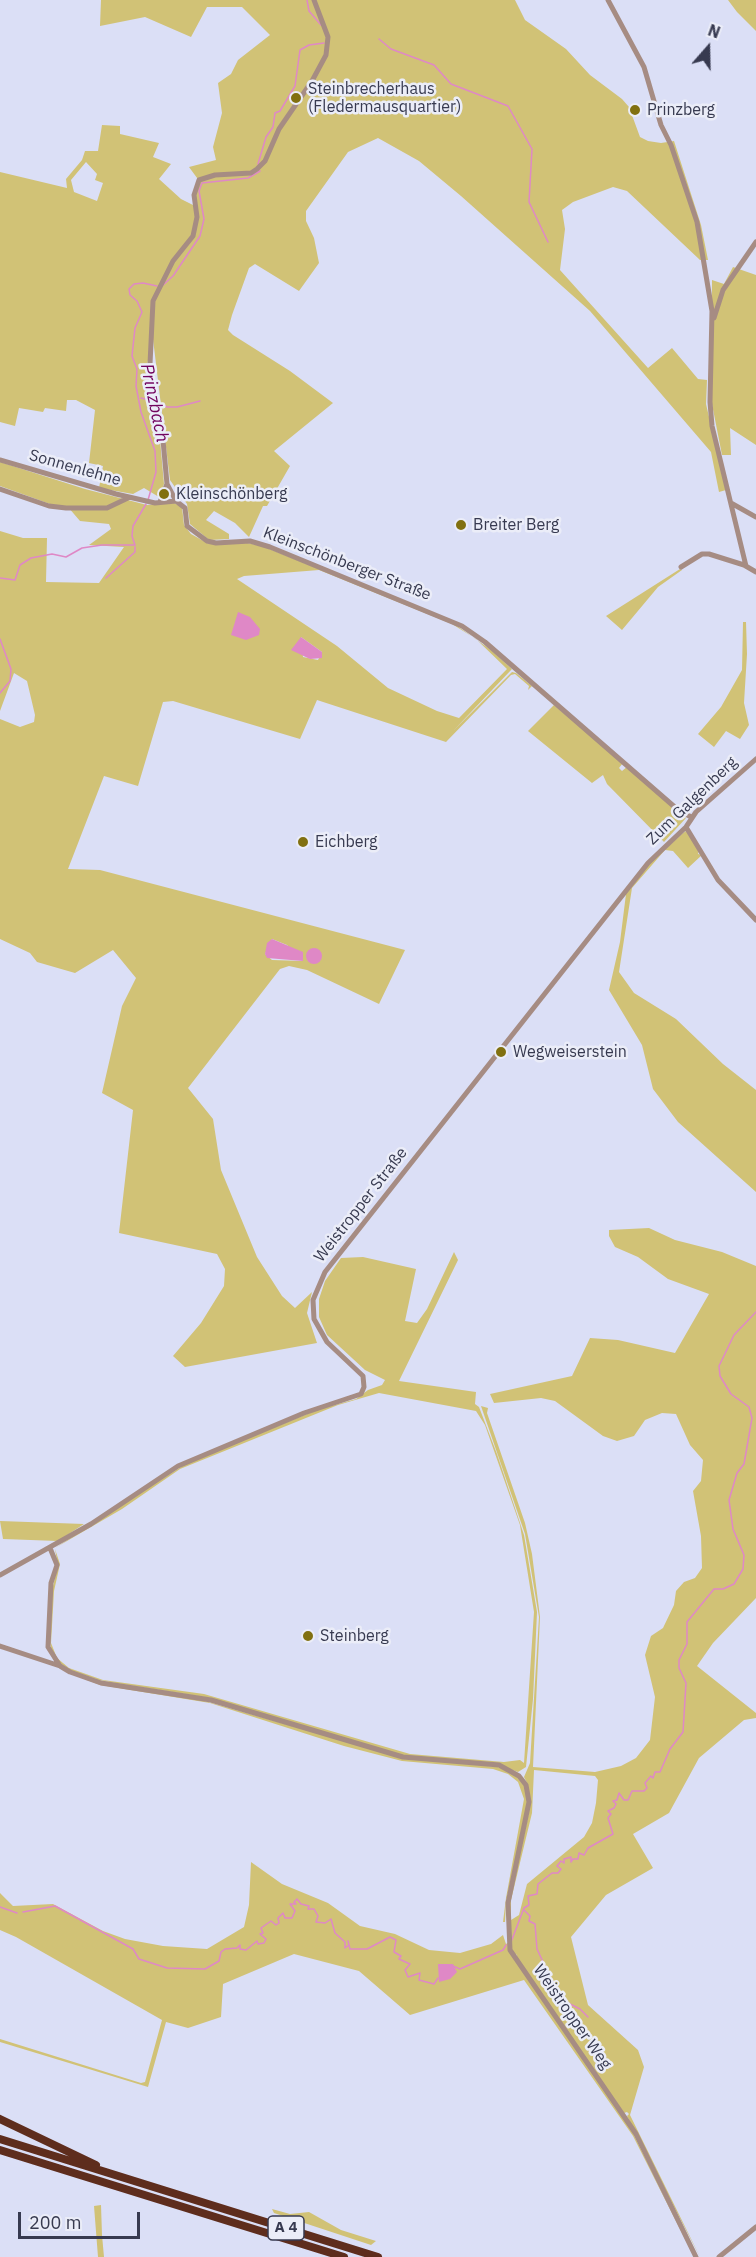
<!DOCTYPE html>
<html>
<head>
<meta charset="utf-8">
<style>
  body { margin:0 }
  #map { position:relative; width:756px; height:2257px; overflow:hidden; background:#dbdff6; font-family:"IBM Plex Sans",sans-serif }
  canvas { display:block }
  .north { position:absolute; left:678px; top:18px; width:60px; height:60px; -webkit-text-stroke:4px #ebedf8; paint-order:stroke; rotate:20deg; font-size:16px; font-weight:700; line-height:24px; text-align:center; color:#373a50 }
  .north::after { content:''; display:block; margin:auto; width:21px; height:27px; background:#373a50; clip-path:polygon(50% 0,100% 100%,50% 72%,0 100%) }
  .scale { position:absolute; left:18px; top:2212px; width:122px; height:27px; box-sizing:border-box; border:3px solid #373a50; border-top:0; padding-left:8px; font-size:18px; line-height:21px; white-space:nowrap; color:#373a50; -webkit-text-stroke:4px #ebedf8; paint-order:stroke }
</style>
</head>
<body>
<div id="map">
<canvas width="756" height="2257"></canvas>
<div class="north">N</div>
<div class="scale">200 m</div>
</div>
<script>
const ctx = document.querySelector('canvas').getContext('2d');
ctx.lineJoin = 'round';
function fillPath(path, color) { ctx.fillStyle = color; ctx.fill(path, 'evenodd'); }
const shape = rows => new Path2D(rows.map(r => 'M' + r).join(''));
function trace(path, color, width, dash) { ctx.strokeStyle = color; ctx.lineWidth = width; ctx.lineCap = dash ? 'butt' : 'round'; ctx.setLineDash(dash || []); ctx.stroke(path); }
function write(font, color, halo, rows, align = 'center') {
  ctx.font = font + ' "IBM Plex Sans",sans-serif'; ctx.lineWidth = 5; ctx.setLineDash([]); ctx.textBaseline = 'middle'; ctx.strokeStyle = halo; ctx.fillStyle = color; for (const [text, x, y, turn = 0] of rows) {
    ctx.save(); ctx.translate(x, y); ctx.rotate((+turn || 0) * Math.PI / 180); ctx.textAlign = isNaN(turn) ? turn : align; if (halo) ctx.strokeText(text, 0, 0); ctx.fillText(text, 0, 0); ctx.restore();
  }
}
fillPath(shape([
  [101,0,515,0,525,20,566,49,590,75,622,99,629,107,640,137,648,141,661,143,674,141,701,225,708,260,700,260,627,191,613,187,573,202,562,210,565,229,560,270,648,368,672,348,698,379,707,380,706,404,726,490,719,492,711,452,590,311,461,196,419,161,378,138,348,152,306,211,306,221,314,238,319,263,299,291,255,264,249,268,232,315,228,330,233,335,290,371,333,403,274,451,290,466,267,506,263,506,249,537,235,523,214,511,206,520,229,534,229,539,209,540,190,524,187,504,170,480,153,339,147,365,160,440,164,484,159,497,144,488,133,494,99,488,103,466,89,463,95,410,76,400,67,400,66,411,45,408,43,412,19,408,15,426,0,422,0,172,67,188,66,179,82,160,85,151,98,151,102,125,120,126,120,134,159,143,153,157,171,164,159,179,181,199,195,206,195,195,200,182,189,167,216,160,213,147,222,113,218,83,231,74,238,60,270,35,242,7,207,7,191,37,145,17,100,26],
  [86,162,97,174,95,180,103,183,97,201,74,192,71,180],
  [728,0,756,0,756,31,737,12],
  [733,267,756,275,756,445,730,428,731,455,722,455,711,399,712,280,724,284],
  [0,462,85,489,147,505,174,503,182,507,184,525,191,534,209,544,242,542,262,546,453,623,491,650,512,669,453,731,512,672,516,673,532,686,528,690,529,686,515,674,511,675,446,742,317,700,300,739,173,701,163,702,138,786,104,776,68,869,100,870,405,950,379,1004,307,970,289,966,280,969,188,1088,213,1119,221,1170,257,1257,282,1296,295,1308,312,1292,307,1313,317,1343,185,1367,173,1356,201,1323,224,1286,225,1269,217,1254,119,1233,133,1110,102,1093,122,1006,136,978,113,950,75,973,37,962,30,953,0,939,0,719,20,727,34,722,35,715,27,681,14,673,0,711,0,531,23,538,47,538,46,582,99,583,124,547,89,545,111,529,109,524,80,521,68,507,50,504,0,486],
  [319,570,452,624,476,639,507,669,459,718,437,711,388,688,337,646,237,579,244,576],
  [301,637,322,652,318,660,303,657],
  [272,939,287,945,303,961,272,960,265,954],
  [680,569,682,570,658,587,622,630,606,616],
  [743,622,746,622,747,654,744,703,749,725,740,739,726,731,714,747,698,734,721,707,742,670],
  [554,705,623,763,619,768,622,771,628,766,686,818,664,842,607,784,603,775,592,783,528,731],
  [686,831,699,851,698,854,702,855,688,868,673,851,665,850,632,888,619,972,634,993,676,1019,723,1064,756,1090,756,1192,678,1122,653,1089,642,1045,609,990,620,942,626,894,650,863,683,833],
  [649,1228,675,1240,722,1252,756,1266,756,1598,713,1643,697,1666,756,1713,756,1718,744,1720,699,1758,669,1813,633,1834,653,1868,606,1895,571,1937,588,2005,638,2050,644,2067,630,2115,700,2257,627,2116,629,2114,627,2112,624,2113,517,1959,517,1955,509,1951,631,2129,691,2251,633,2136,524,1980,410,2015,359,1971,294,1954,223,1984,221,2017,188,2028,166,2022,148,2087,0,2042,0,2039,141,2083,145,2082,162,2020,16,1937,0,1930,0,1893,13,1906,53,1904,103,1931,125,1939,163,1946,207,1949,244,1927,249,1905,251,1862,282,1884,328,1903,360,1926,395,1934,429,1950,460,1953,491,1944,503,1935,506,1944,509,1942,509,1906,529,1812,528,1785,524,1777,530,1763,539,1617,525,1534,481,1406,488,1408,487,1413,525,1523,532,1554,540,1617,533,1767,595,1772,621,1766,636,1758,650,1740,655,1697,645,1655,651,1636,663,1628,674,1605,676,1591,684,1582,695,1578,702,1568,701,1536,693,1491,701,1481,703,1460,690,1445,676,1414,662,1413,645,1420,634,1436,617,1441,603,1436,555,1401,541,1398,494,1403,490,1394,572,1376,590,1338,618,1340,675,1353,709,1294,668,1279,638,1257,615,1247,609,1236,609,1230],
  [534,1770,595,1776,598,1780,596,1803,592,1823,584,1837,527,1884,519,1915,511,1920,511,1900,532,1813],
  [454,1252,458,1260,399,1381,476,1392,475,1404,479,1407,497,1454,524,1535,537,1612,533,1699,526,1767,518,1772,496,1764,410,1757,362,1745,211,1698,102,1681,72,1671,61,1664,52,1652,50,1643,52,1590,58,1566,55,1549,60,1564,54,1591,51,1643,57,1658,69,1668,103,1680,204,1694,410,1754,504,1762,520,1760,524,1763,534,1612,520,1525,485,1425,476,1411,379,1393,338,1405,180,1469,122,1509,55,1548,187,1463,317,1410,356,1399,368,1390,382,1385,385,1380,365,1370,327,1335,319,1317,319,1299,325,1281,341,1258,363,1257,416,1269,405,1321,417,1323,427,1309],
  [0,1521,84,1524,58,1541,3,1539],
  [74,1675,198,1699,403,1758,498,1767,515,1775,524,1785,528,1801,506,1902,505,1922,503,1922,506,1898,524,1799,518,1782,508,1774,493,1769,402,1761,344,1746,210,1703,100,1685],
  [101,2205,102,2235,104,2257,98,2257,94,2206],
  [272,2209,290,2214,309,2212,341,2230,376,2241,371,2245,274,2213]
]), '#d1c276');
fillPath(shape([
  [238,612,250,617,260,629,259,635,246,640,231,635],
  [301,637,322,652,322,658,310,659,291,650],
  [272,939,303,952,303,961,267,958,265,954,267,943],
  '306 956a8 8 0 1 1 16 0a8 8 0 1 1-16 0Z',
  [438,1964,453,1964,457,1972,450,1979,439,1982]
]), '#df88c6');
trace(shape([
  [307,0,309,11,321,25],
  [379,39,391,49,434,65,451,84,508,106,532,149,529,202,548,242],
  [258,164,266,137,273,127,275,113,280,111,295,86,300,50,309,45,324,43],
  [162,286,173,276,200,236,204,219,199,191,202,183,248,178,260,171],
  [141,398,153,401],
  [159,403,167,407,177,407,200,401],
  [148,500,156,472,155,451,141,412,136,386,137,369,132,356,135,328,142,312,137,301,130,295,129,289,134,284,143,283,157,286],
  [0,578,15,580,20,565,31,558,52,554,66,557,82,548,102,545,135,545,132,536,133,526,146,504],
  [106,578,135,552,135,547],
  [0,639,11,669,10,681,0,693],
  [0,1907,17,1913],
  [524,1910,530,1916,529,1921,535,1924,537,1949,551,1979,566,2002,580,2009,588,2017],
  [23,1912,55,1906,133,1949,139,1959,167,1968,205,1969,219,1961,221,1952,225,1949,237,1948,240,1945,240,1949,246,1950,257,1941,258,1944,264,1943,266,1939,260,1934,263,1933,261,1928,271,1921,276,1925,279,1923,278,1918,283,1913,285,1918,292,1918,295,1911,290,1904,296,1904,294,1902,297,1899,301,1904,309,1906,308,1909,314,1909,318,1916,316,1922,325,1923,331,1919,335,1933,345,1942,345,1948,349,1945,348,1941,350,1949,367,1949,390,1937,396,1940,394,1952,401,1956,399,1959,410,1964,405,1970,408,1977,420,1973,419,1980,434,1984,438,1978],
  [511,1942,524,1908,529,1905,528,1896,537,1894,538,1884,552,1873,558,1873,561,1869,557,1866,561,1861,564,1863,564,1859,571,1857,571,1862,573,1859,578,1859,579,1853,584,1855,588,1848,613,1834,608,1818,611,1814,608,1811,614,1808,616,1804,613,1801,617,1800,619,1793,624,1800,628,1800,632,1791,644,1791,647,1788,645,1783,651,1776,653,1778,655,1772,660,1772,670,1749,683,1732,686,1683,679,1668,679,1660,687,1644,687,1622,714,1589,723,1589,734,1584,743,1569,744,1555,733,1529,729,1500,737,1473,744,1464,752,1418,749,1407,731,1394,720,1376,719,1366,734,1335,756,1312],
  [453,1966,460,1969,503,1950,506,1945]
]), '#df88c6', 1.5);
trace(shape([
  [608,0,644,67,661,125,671,145,697,222,712,311,710,402,712,426,746,566],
  [714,318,723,290,756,242],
  [0,460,116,494,155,503,176,501],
  [167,484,176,501,185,508,187,526,207,541,216,543,250,541,270,547,462,626,485,642,677,809,691,817],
  [0,489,49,506,66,508,107,508,128,498],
  [160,502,167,484,163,440,150,364,153,301,173,261,193,236,197,217,194,195,199,180,215,175,251,173,257,169,265,161,279,129,312,81,326,55,328,37,314,0],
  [731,503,756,517],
  [681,567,702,554,709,554,744,565,756,572],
  [686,827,718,880,756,920],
  [50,1548,57,1565,51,1583,48,1647,60,1666,70,1672,101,1683,211,1700,403,1757,499,1765,519,1776,526,1785,529,1802,508,1903,510,1950,636,2134,696,2257],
  [0,1575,91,1524,178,1466,304,1413,361,1394,364,1387,363,1376,327,1342,314,1319,313,1300,325,1272,648,863,686,827,696,812,756,759],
  [0,1646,60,1666],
  [719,2257,756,2227]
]), '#a68c83', 5);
trace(shape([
  [0,2119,96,2165],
  [0,2139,378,2257],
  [0,2150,344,2257]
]), '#5e2d1d', 8);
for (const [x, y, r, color] of [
  [296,98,6,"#817010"],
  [635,110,6,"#817010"],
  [164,494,6,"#817010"],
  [461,525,6,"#817010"],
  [303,842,6,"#817010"],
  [501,1052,6,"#817010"],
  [308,1636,6,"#817010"]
]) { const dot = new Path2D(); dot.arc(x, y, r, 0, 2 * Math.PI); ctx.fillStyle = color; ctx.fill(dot); trace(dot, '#ebedf8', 2); }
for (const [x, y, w] of [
  [286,2228,36]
]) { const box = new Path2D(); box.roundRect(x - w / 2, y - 12, w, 24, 4.5); ctx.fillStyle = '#ebedf8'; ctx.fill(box); trace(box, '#373a50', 1.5); }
write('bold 15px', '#373a50', null, [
  ["A 4",286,2228]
]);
write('16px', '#373a50', '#ebedf8', [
  ["Steinbrecherhaus",308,89],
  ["(Fledermausquartier)",308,107],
  ["Prinzberg",647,110],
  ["Kleinschönberg",176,494],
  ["Breiter Berg",473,525],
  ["Eichberg",315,842],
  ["Wegweiserstein",513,1052],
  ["Steinberg",320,1636]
], 'left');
write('16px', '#373a50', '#ebedf8', [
  ["Sonnenlehne",75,468,16],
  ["Kleinschönberger Straße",347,564,21],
  ["Zum Galgenberg",692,801,-44],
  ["Weistropper Straße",361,1205,-52],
  ["Weistropper Weg",572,2017,55]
]);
write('italic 18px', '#72045e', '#ebedf8', [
  ["Prinzbach",154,403,78]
]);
</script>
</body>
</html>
